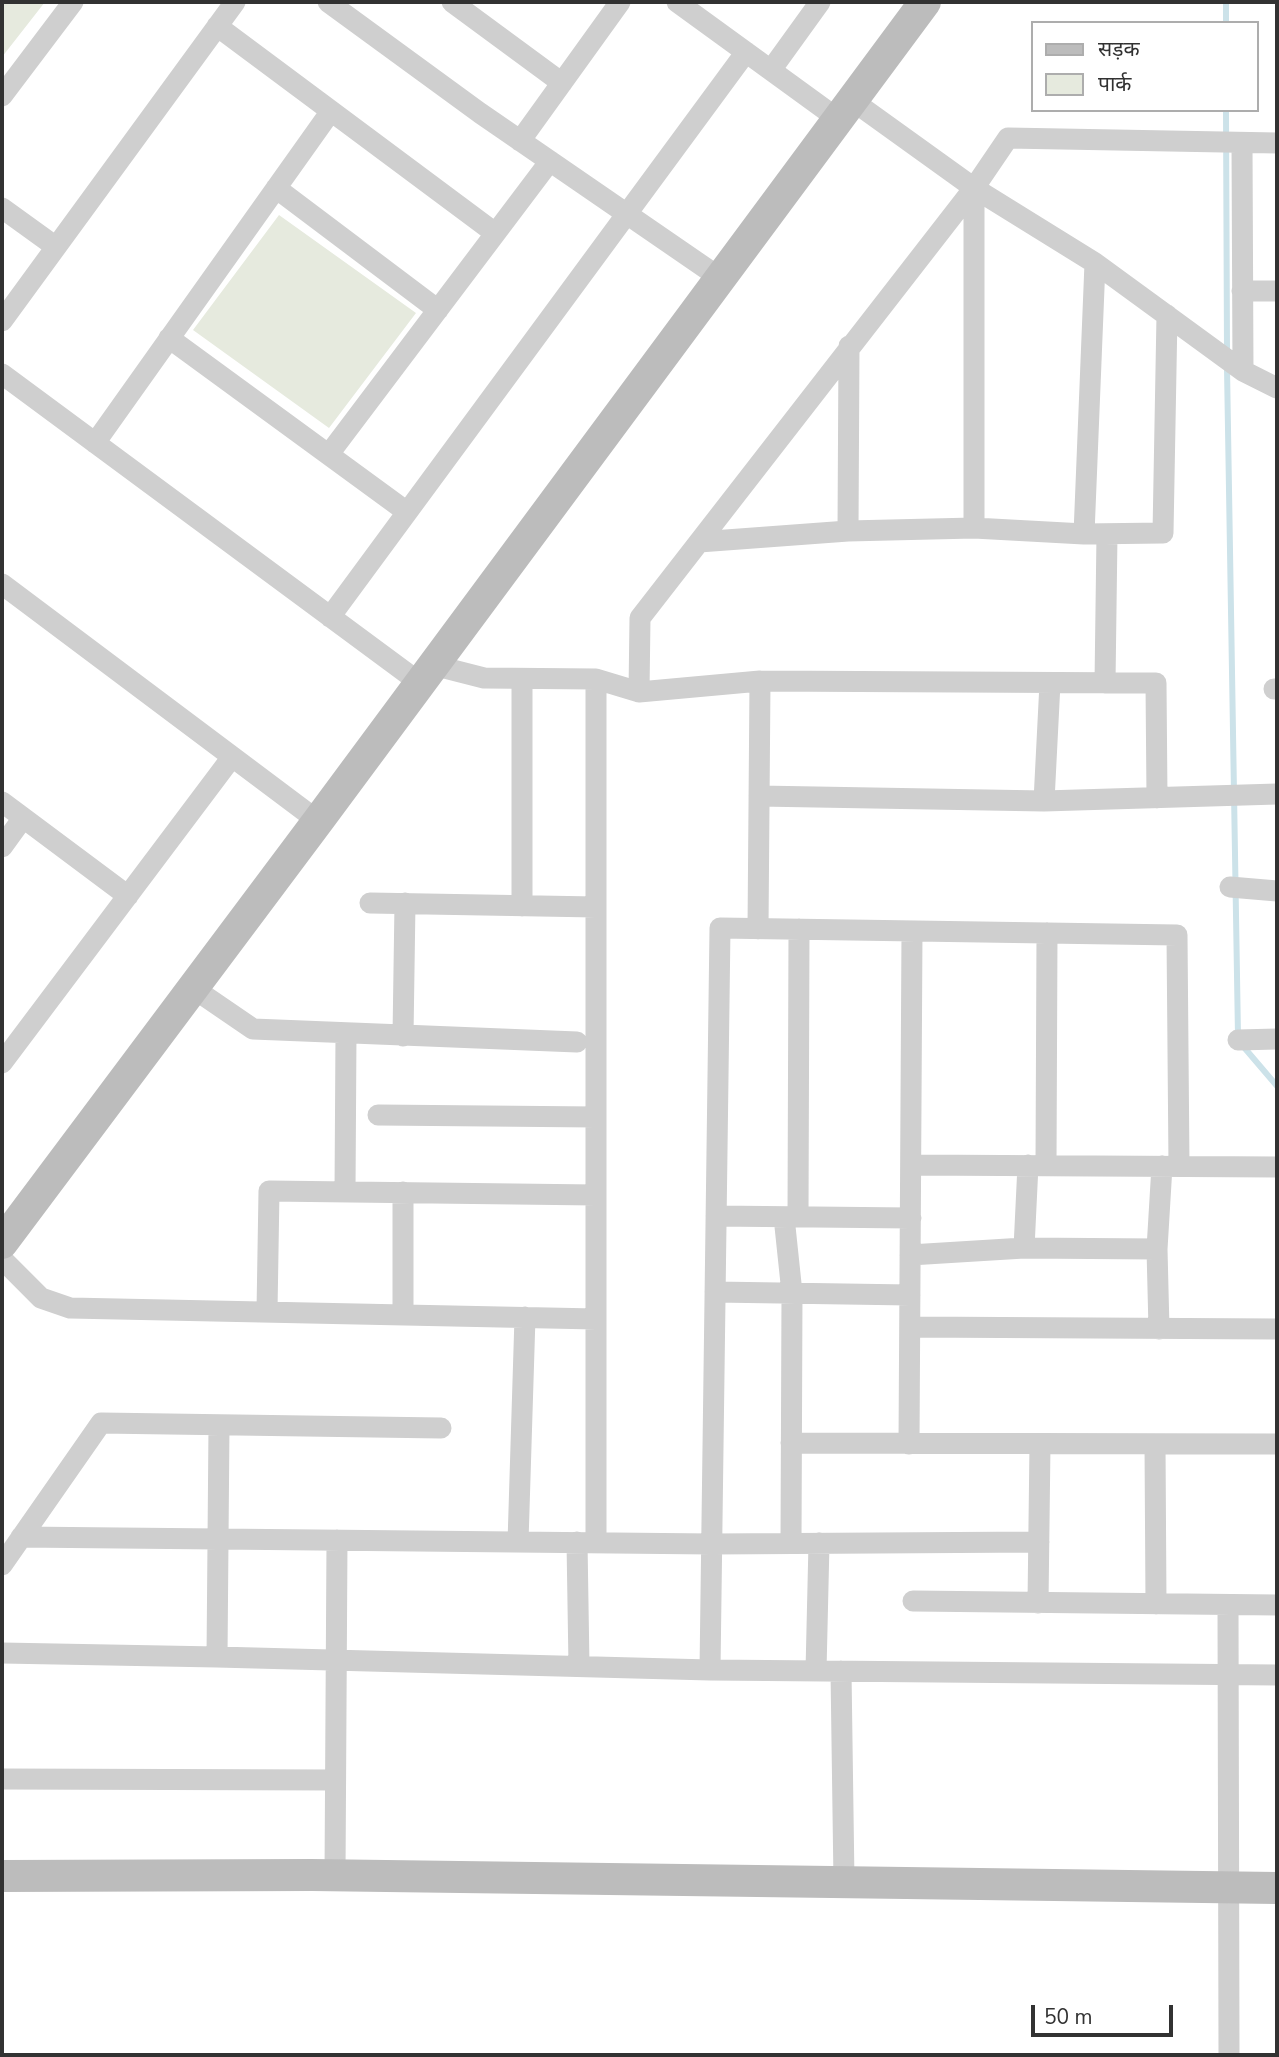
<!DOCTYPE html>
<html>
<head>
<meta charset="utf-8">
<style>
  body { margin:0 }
  #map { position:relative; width:1279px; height:2057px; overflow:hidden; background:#fff; font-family:"Nunito Sans","Noto Sans Devanagari",sans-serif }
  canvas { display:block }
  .frame { position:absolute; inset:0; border:4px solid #323232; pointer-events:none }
  .legend { position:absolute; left:1031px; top:21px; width:228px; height:91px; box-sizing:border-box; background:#fff; border:2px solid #adadad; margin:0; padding:9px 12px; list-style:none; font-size:21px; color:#323232 }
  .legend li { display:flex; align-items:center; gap:14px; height:35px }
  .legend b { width:35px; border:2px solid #adadad }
  .scale { position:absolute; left:1031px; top:2005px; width:142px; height:32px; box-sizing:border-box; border:4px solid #323232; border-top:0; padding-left:9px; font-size:21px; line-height:24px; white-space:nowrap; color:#323232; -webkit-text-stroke:5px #fff; paint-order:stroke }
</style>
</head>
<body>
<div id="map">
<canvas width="1279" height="2057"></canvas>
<div class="frame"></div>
<ul class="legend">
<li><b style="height:9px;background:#bcbcbc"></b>सड़क</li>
<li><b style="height:19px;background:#e6eade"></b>पार्क</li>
</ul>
<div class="scale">50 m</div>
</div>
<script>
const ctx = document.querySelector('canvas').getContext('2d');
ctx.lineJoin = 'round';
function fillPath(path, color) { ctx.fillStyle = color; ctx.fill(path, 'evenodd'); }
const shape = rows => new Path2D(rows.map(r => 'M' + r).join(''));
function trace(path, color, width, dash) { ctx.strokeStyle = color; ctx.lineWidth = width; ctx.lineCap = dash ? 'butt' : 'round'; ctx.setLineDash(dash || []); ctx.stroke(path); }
fillPath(shape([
  [2,2,45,2,2,57],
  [279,215,416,313,329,428,193,330]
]), '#e6eade');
trace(shape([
  [1226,2,1226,23],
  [1226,110,1227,353],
  [1227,368,1238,1036],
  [1242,1045,1277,1086]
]), '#cce2e9', 6);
trace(shape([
  [328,2,480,113,720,278],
  [452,2,562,83],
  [677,2,838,119],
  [217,26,495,233],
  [771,70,820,2],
  [2,96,73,2],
  [853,101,974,188,1095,263,1243,371,1277,388],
  [520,141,620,2],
  [1242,143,1243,371],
  [276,188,438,310],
  [974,188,974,528],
  [2,208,56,247],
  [1242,291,1277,291],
  [2,321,235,2],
  [169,338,407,512],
  [2,374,420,683],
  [95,443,331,111],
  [329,454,550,161],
  [848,531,849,346],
  [1084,534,1095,263],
  [699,542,848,531,974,528,1084,534,1163,533,1167,315],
  [2,584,318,821],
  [330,617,746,52],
  [433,665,484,678,596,679,639,692,760,681,1156,683,1157,798],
  [522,679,522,906],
  [596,679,596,1542],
  [1105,683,1107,534],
  [1274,689,1277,689],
  [639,692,640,618,974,188,1008,138,1277,143],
  [759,796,1044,801,1050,683],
  [1044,801,1277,794],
  [2,802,128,896],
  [2,847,23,818],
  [1230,887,1277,891],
  [370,903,596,907],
  [758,929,760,681],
  [193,988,253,1029,577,1042],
  [403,1036,405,903],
  [1238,1040,1277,1039],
  [2,1063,232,757],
  [378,1115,596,1117],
  [911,1165,1277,1167],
  [1046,1165,1047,933],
  [345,1192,346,1033],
  [716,1216,911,1218],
  [784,1217,792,1293,791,1543],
  [798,1217,799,929],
  [1024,1248,1028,1165],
  [910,1255,1024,1248,1157,1249],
  [2,1259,41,1298,70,1308,596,1319],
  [715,1292,910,1295],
  [267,1311,269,1191,596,1195],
  [403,1314,403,1192],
  [910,1327,1277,1329],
  [1159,1329,1157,1249,1162,1166],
  [791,1443,1277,1444],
  [909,1444,912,931],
  [1155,1444,1156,1604],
  [21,1537,712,1544,1039,1542],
  [518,1542,525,1317],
  [577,1542,579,1666],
  [2,1565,101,1423,441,1428],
  [913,1601,1277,1605],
  [1038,1603,1040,1444],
  [1228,1605,1229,2055],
  [2,1653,217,1657,219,1425],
  [217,1657,710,1670,1277,1675],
  [710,1670,720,928,1177,935,1179,1166],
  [816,1671,819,1543],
  [841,1671,844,1882],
  [2,1779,335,1780],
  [335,1875,337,1540]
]), '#cfcfcf', 21);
trace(shape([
  [2,1243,318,821,925,2],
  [2,1876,312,1875,1277,1888]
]), '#bcbcbc', 32);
</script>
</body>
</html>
